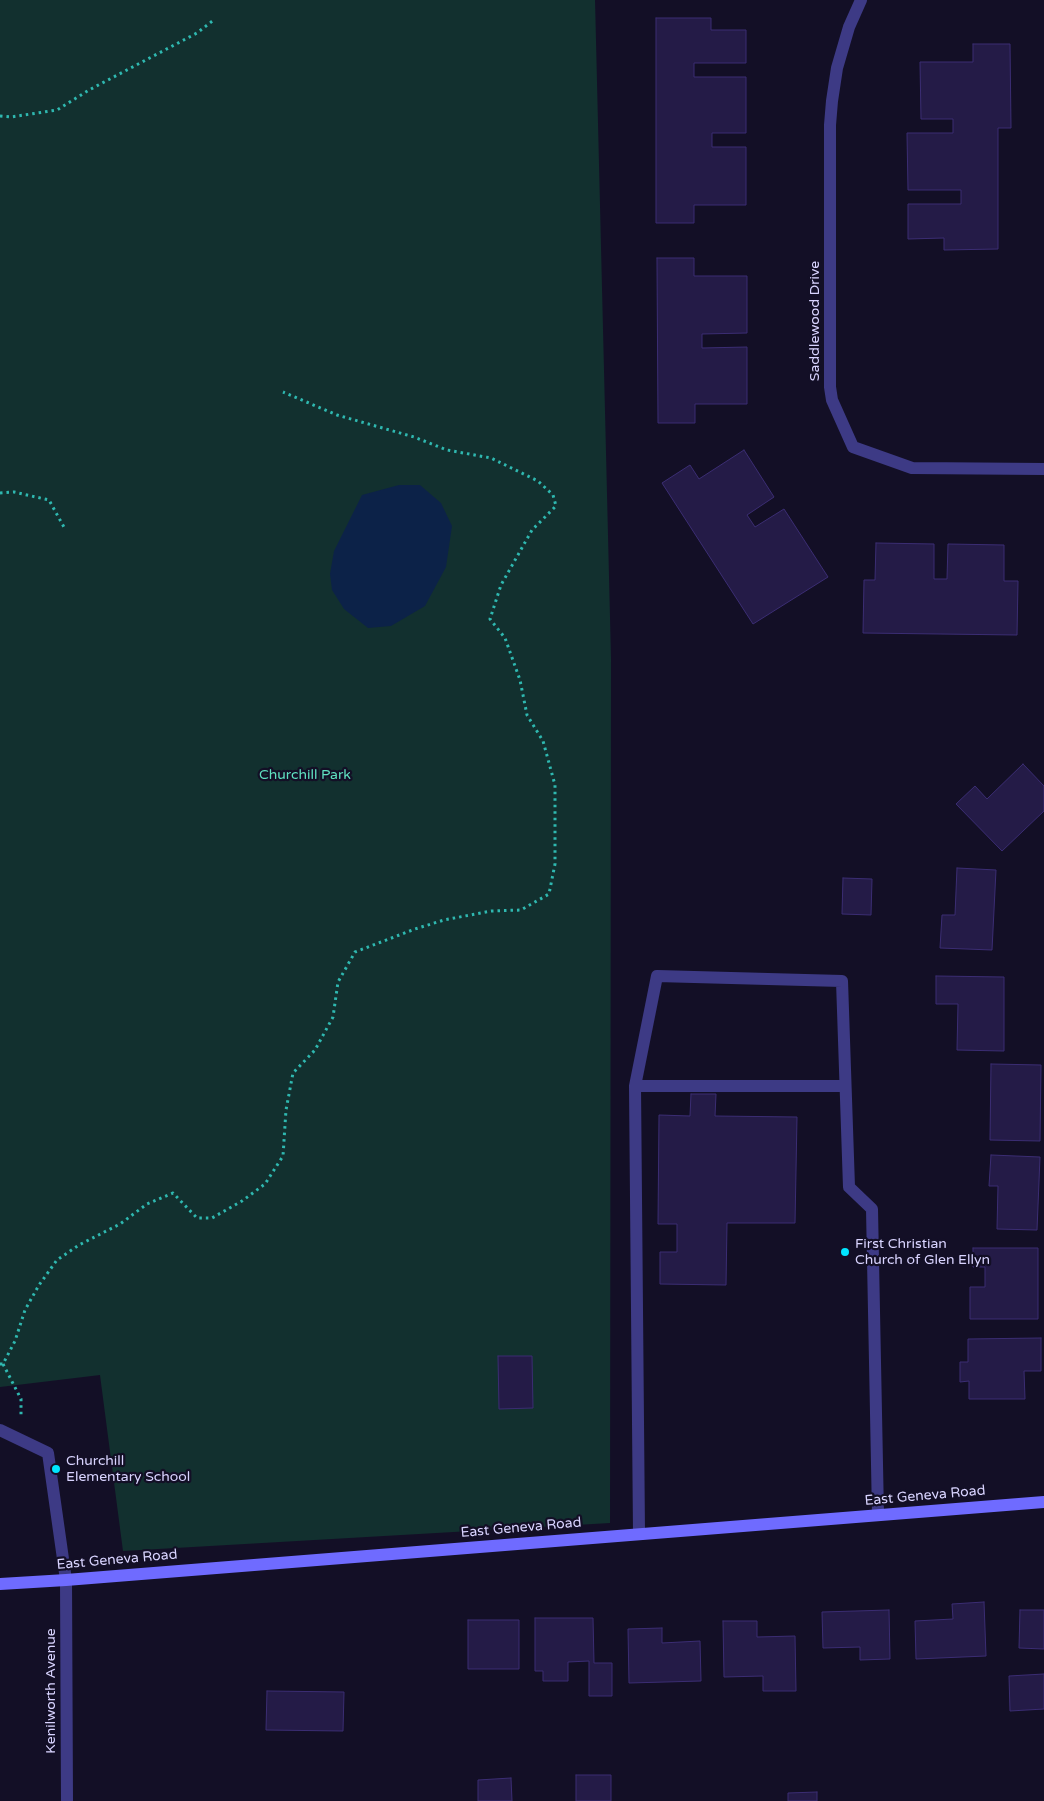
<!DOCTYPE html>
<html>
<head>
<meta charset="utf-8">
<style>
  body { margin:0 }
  canvas { display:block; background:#130f26 }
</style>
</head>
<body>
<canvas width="1044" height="1801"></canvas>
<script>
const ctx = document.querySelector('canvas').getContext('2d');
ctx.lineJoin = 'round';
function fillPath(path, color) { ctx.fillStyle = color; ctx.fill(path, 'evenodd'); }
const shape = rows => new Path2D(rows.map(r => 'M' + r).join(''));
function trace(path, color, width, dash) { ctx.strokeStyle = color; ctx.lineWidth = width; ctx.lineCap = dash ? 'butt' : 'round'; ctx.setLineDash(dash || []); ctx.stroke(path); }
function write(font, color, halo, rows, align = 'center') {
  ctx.font = font + ' "Varela Round",sans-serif'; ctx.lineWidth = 4.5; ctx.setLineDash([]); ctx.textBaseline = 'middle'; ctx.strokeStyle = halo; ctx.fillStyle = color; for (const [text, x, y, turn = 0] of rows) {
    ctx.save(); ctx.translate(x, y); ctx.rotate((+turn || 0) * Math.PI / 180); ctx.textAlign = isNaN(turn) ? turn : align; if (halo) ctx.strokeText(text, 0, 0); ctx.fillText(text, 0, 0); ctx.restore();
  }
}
fillPath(shape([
  [0,0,595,0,611,659,610,1523,123,1551,100,1375,0,1387]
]), '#12302f');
fillPath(shape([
  [399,485,420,485,441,503,452,526,446,567,425,606,391,626,368,628,344,609,332,590,330,574,334,551,362,495]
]), '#0c2248');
const building = shape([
  [656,18,711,18,711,30,746,30,746,63,694,63,694,77,746,77,746,133,712,133,712,147,746,147,746,205,694,205,694,223,656,223,656,18],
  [973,44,1010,44,1011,128,998,128,998,249,944,250,944,238,908,239,908,204,961,204,961,190,908,190,907,133,953,133,953,119,921,119,920,62,973,62,973,44],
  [657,258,694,258,694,276,747,276,747,333,702,334,702,348,747,347,747,404,695,404,695,423,658,423,657,258],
  [744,450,774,497,747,515,755,527,784,509,828,577,753,624,662,483,690,465,699,479,744,450],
  [876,543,934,544,934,579,947,579,948,544,1004,545,1004,581,1018,581,1017,635,863,633,864,580,875,580,876,543],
  [1023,764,1044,786,1044,811,1002,851,956,804,975,786,987,799,1023,764],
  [957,868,996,870,992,950,940,948,942,915,955,915,957,868],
  [843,878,872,879,871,915,842,914,843,878],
  [936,976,1004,977,1004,1051,957,1050,958,1004,936,1004,936,976],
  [991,1064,1041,1065,1040,1141,990,1140,991,1064],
  [691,1094,716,1094,715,1116,797,1117,795,1223,727,1223,726,1285,660,1284,660,1252,677,1252,677,1224,658,1224,659,1115,690,1116,691,1094],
  [991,1155,1040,1157,1037,1230,997,1229,998,1186,989,1186,991,1155],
  [973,1248,1038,1248,1038,1319,970,1319,970,1287,985,1287,985,1267,973,1267,973,1248],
  [1041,1338,1041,1371,1024,1371,1025,1399,969,1399,969,1381,960,1382,960,1362,968,1362,968,1339,1041,1338],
  [498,1356,532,1356,533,1408,499,1409,498,1356],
  [984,1602,986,1656,916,1659,915,1621,953,1619,952,1604,984,1602],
  [889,1610,890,1659,860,1660,860,1647,823,1648,822,1612,889,1610],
  [1020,1610,1044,1610,1044,1649,1019,1648,1020,1610],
  [535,1618,593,1618,594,1663,612,1663,612,1696,589,1696,589,1661,568,1662,568,1681,543,1681,543,1671,535,1671,535,1618],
  [468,1620,519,1620,519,1669,468,1669,468,1620],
  [723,1621,757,1621,757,1637,795,1636,796,1691,763,1691,763,1676,724,1677,723,1621],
  [662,1628,662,1643,700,1641,701,1681,629,1683,628,1629,662,1628],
  [1044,1674,1044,1709,1010,1711,1009,1676,1044,1674],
  [267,1691,344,1692,343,1731,266,1730,267,1691],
  [576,1775,611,1775,611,1801,576,1801,576,1775],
  [511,1778,512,1801,478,1801,478,1780,511,1778],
  [817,1792,817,1801,788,1801,788,1793,817,1792]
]);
fillPath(building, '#241b47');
trace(building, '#3b2d73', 1);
trace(shape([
  [0,116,11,117,57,110,89,90,197,33,215,19],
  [0,493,14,492,49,500,65,529],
  [0,1364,3,1364,15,1341,25,1310,39,1285,57,1260,79,1245,120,1224,147,1204,173,1193,197,1218,212,1218,242,1201,265,1184,283,1156,286,1110,293,1073,315,1050,333,1017,338,982,355,952,415,929,444,920,491,911,521,910,549,894,555,864,555,785,543,741,527,715,520,680,505,638,490,619,501,585,532,530,556,506,553,495,538,481,491,458,447,450,414,437,337,415,283,392],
  [3,1364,21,1399,21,1416]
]), '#2fb8b0', 3, [2.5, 4]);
trace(shape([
  [635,1086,844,1086],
  [0,1430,48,1453,66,1580],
  [639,1533,635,1086,657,976,842,981,849,1187,872,1209,878,1515]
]), '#3d3a85', 12);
trace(shape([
  [861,0,849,27,837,68,832,101,830,125,830,387,832,400,853,447,912,468,1044,469],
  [66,1580,67,1801]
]), '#3d3a85', 12);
trace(shape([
  [0,1584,66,1580,1044,1502]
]), '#6f6bff', 12);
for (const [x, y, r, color] of [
  [845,1252,5,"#00e5ff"],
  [56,1469,5,"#00e5ff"]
]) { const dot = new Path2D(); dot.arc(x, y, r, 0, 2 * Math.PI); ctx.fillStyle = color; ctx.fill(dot); trace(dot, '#130f26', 2); }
write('14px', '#d9d4ff', '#130f26', [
  ["Saddlewood Drive",815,321,-90],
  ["East Geneva Road",925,1496,-5],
  ["East Geneva Road",521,1528,-5],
  ["East Geneva Road",117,1560,-5],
  ["Kenilworth Avenue",51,1691,-90]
]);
write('14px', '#5fe0c0', '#130f26', [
  ["Churchill Park",305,775]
]);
write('14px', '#d9d4ff', '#130f26', [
  ["First Christian",855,1244],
  ["Church of Glen Ellyn",855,1260],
  ["Churchill",66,1461],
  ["Elementary School",66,1477]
], 'left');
</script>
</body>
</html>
